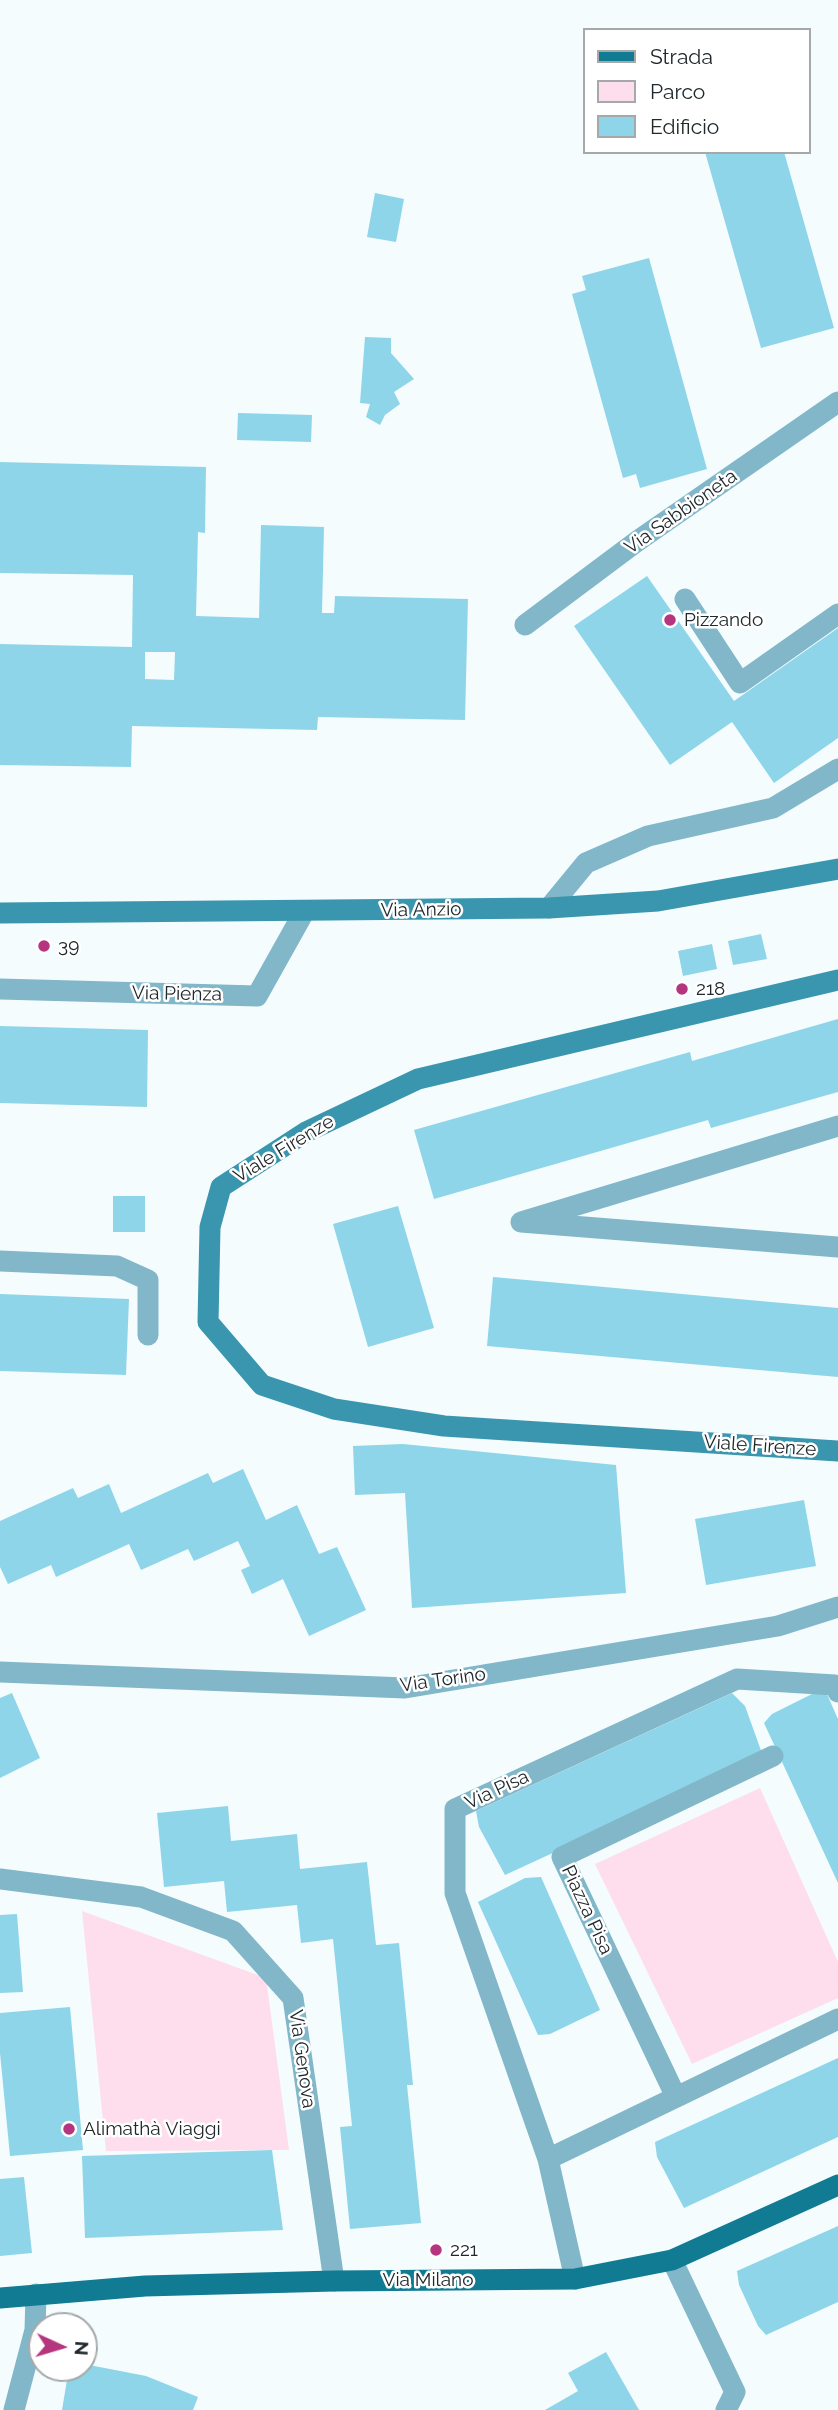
<!DOCTYPE html>
<html>
<head>
<meta charset="utf-8">
<style>
  body { margin:0 }
  #map { position:relative; width:838px; height:2410px; overflow:hidden; background:#f4fcfe; font-family:Raleway,sans-serif }
  canvas { display:block }
  .legend { position:absolute; left:583px; top:28px; width:228px; height:126px; box-sizing:border-box; background:#fff; border:2px solid #a6a9aa; margin:0; padding:9px 12px; list-style:none; font-size:21px; color:#21282b }
  .legend li { display:flex; align-items:center; gap:14px; height:35px }
  .legend b { width:35px; border:2px solid #a6a9aa }
  .north { position:absolute; left:28px; top:2312px; width:70px; height:70px; box-sizing:border-box; background:#fff; border:2px solid #a6a9aa; border-radius:50%; rotate:94deg; font-size:19px; font-weight:700; line-height:28px; text-align:center; color:#21282b }
  .north::after { content:''; display:block; margin:auto; width:24px; height:32px; background:#b6357f; clip-path:polygon(50% 0,100% 100%,50% 72%,0 100%) }
</style>
</head>
<body>
<div id="map">
<canvas width="838" height="2410"></canvas>
<ul class="legend">
<li><b style="height:9px;background:#117b93"></b>Strada</li>
<li><b style="height:19px;background:#fedeec"></b>Parco</li>
<li><b style="height:19px;background:#8ed5ea"></b>Edificio</li>
</ul>
<div class="north">N</div>
</div>
<script>
const ctx = document.querySelector('canvas').getContext('2d');
ctx.lineJoin = 'round';
function fillPath(path, color) { ctx.fillStyle = color; ctx.fill(path, 'evenodd'); }
const shape = rows => new Path2D(rows.map(r => 'M' + r).join(''));
function trace(path, color, width, dash) { ctx.strokeStyle = color; ctx.lineWidth = width; ctx.lineCap = dash ? 'butt' : 'round'; ctx.setLineDash(dash || []); ctx.stroke(path); }
function write(font, color, halo, rows, align = 'center') {
  ctx.font = font + ' Raleway,sans-serif'; ctx.lineWidth = 5; ctx.setLineDash([]); ctx.textBaseline = 'middle'; ctx.strokeStyle = halo; ctx.fillStyle = color; for (const [text, x, y, turn = 0] of rows) {
    ctx.save(); ctx.translate(x, y); ctx.rotate((+turn || 0) * Math.PI / 180); ctx.textAlign = isNaN(turn) ? turn : align; if (halo) ctx.strokeText(text, 0, 0); ctx.fillText(text, 0, 0); ctx.restore();
  }
}
fillPath(shape([
  [760,1788,838,1962,838,1998,692,2064,595,1864],
  [82,1911,266,1978,289,2150,106,2151]
]), '#fedeec');
fillPath(shape([
  [705,152,784,152,834,328,761,348],
  [375,193,404,199,396,242,367,237],
  [649,258,707,469,640,488,636,474,623,478,572,294,586,290,582,276],
  [365,337,391,338,391,353,414,379,394,392,400,404,385,415,380,425,366,417,370,404,360,403],
  [238,413,312,415,311,442,237,440],
  [0,462,206,467,205,533,198,532,196,616,259,618,261,525,324,527,322,613,334,613,335,596,468,599,465,720,318,717,317,730,132,726,131,767,0,765,0,644,132,647,133,575,0,573],
  [145,652,175,652,174,680,145,679],
  [647,576,734,701,838,628,838,738,774,783,732,722,670,765,574,626],
  [761,934,767,959,733,965,728,941],
  [712,944,717,969,683,976,678,951],
  [838,1019,838,1092,711,1128,708,1120,434,1199,414,1130,690,1052,692,1061],
  [0,1026,148,1030,147,1107,0,1103],
  [113,1196,145,1196,145,1232,113,1232],
  [398,1206,434,1328,368,1347,333,1224],
  [493,1277,838,1308,838,1377,487,1346],
  [0,1294,129,1299,126,1375,0,1371],
  [403,1444,616,1465,626,1593,412,1608,405,1493,355,1495,353,1446],
  [243,1469,266,1520,297,1505,319,1554,337,1547,366,1610,309,1636,283,1579,252,1594,241,1570,250,1566,238,1541,194,1561,188,1549,141,1570,129,1544,56,1577,51,1565,8,1584,0,1567,0,1521,73,1488,78,1498,109,1484,121,1513,208,1473,213,1483],
  [804,1500,816,1566,706,1585,695,1519],
  [826,1692,838,1719,838,1883,764,1723,772,1714,812,1694],
  [12,1693,40,1758,0,1778,0,1698],
  [732,1693,745,1706,763,1756,505,1875,479,1827,476,1811],
  [228,1806,231,1841,297,1834,300,1869,367,1862,376,1945,399,1943,413,2085,407,2085,421,2223,350,2229,340,2127,352,2126,333,1939,301,1943,297,1905,227,1912,224,1881,164,1887,157,1813],
  [541,1877,600,2010,550,2034,538,2035,478,1902,525,1878],
  [17,1914,23,1992,0,1993,0,1915],
  [70,2007,83,2150,10,2156,0,2053,0,2013],
  [838,2058,838,2137,684,2208,657,2157,655,2142],
  [272,2150,283,2230,85,2238,82,2156],
  [24,2177,32,2253,0,2256,0,2179],
  [838,2226,838,2302,766,2335,758,2326,739,2285,737,2271],
  [606,2352,639,2410,545,2410,578,2391,568,2373],
  [84,2364,146,2376,198,2397,193,2410,62,2410,69,2368,84,2368]
]), '#8ed5ea');
trace(shape([
  [685,599,740,683,838,614],
  [525,625,636,542,838,402],
  [549,908,586,863,648,836,773,808,838,769],
  [0,989,257,996,304,912],
  [838,1126,521,1222,838,1247],
  [0,1261,117,1266,148,1280,148,1335],
  [0,1672,405,1688,778,1626,838,1607],
  [0,1879,141,1897,233,1931,293,1998,334,2281],
  [676,2097,562,1857,773,1756],
  [548,2159,838,2019],
  [672,2260,735,2392,726,2410],
  [575,2279,548,2159,455,1893,455,1809,737,1679,835,1685,838,1692],
  [14,2410,35,2330,36,2294]
]), '#81b7c8', 21);
trace(shape([
  [0,913,549,908,658,901,838,869],
  [838,980,418,1079,306,1132,221,1187,210,1227,208,1322,262,1385,334,1409,444,1426,838,1451]
]), '#3996ae', 21);
trace(shape([
  [0,2298,145,2286,334,2281,575,2279,672,2260,838,2185]
]), '#117b93', 21);
for (const [x, y, r, color] of [
  [670,620,7,"#b6357f"],
  [44,946,7,"#b6357f"],
  [682,989,7,"#b6357f"],
  [69,2129,7,"#b6357f"],
  [436,2250,7,"#b6357f"]
]) { const dot = new Path2D(); dot.arc(x, y, r, 0, 2 * Math.PI); ctx.fillStyle = color; ctx.fill(dot); trace(dot, '#fff', 2.5); }
write('19px', '#21282b', '#fff', [
  ["Via Sabbioneta",681,512,-35],
  ["Via Anzio",421,910,-1],
  ["Via Pienza",177,994,1],
  ["Viale Firenze",284,1149,-31],
  ["Viale Firenze",760,1446,4],
  ["Via Torino",443,1680,-8],
  ["Via Pisa",497,1790,-25],
  ["Piazza Pisa",587,1910,65],
  ["Via Genova",302,2059,82],
  ["Via Milano",428,2280]
]);
write('19px', '#21282b', '#fff', [
  ["Pizzando",684,620],
  ["39",58,946],
  ["218",696,989],
  ["Alimathà Viaggi",83,2129],
  ["221",450,2250]
], 'left');
</script>
</body>
</html>
